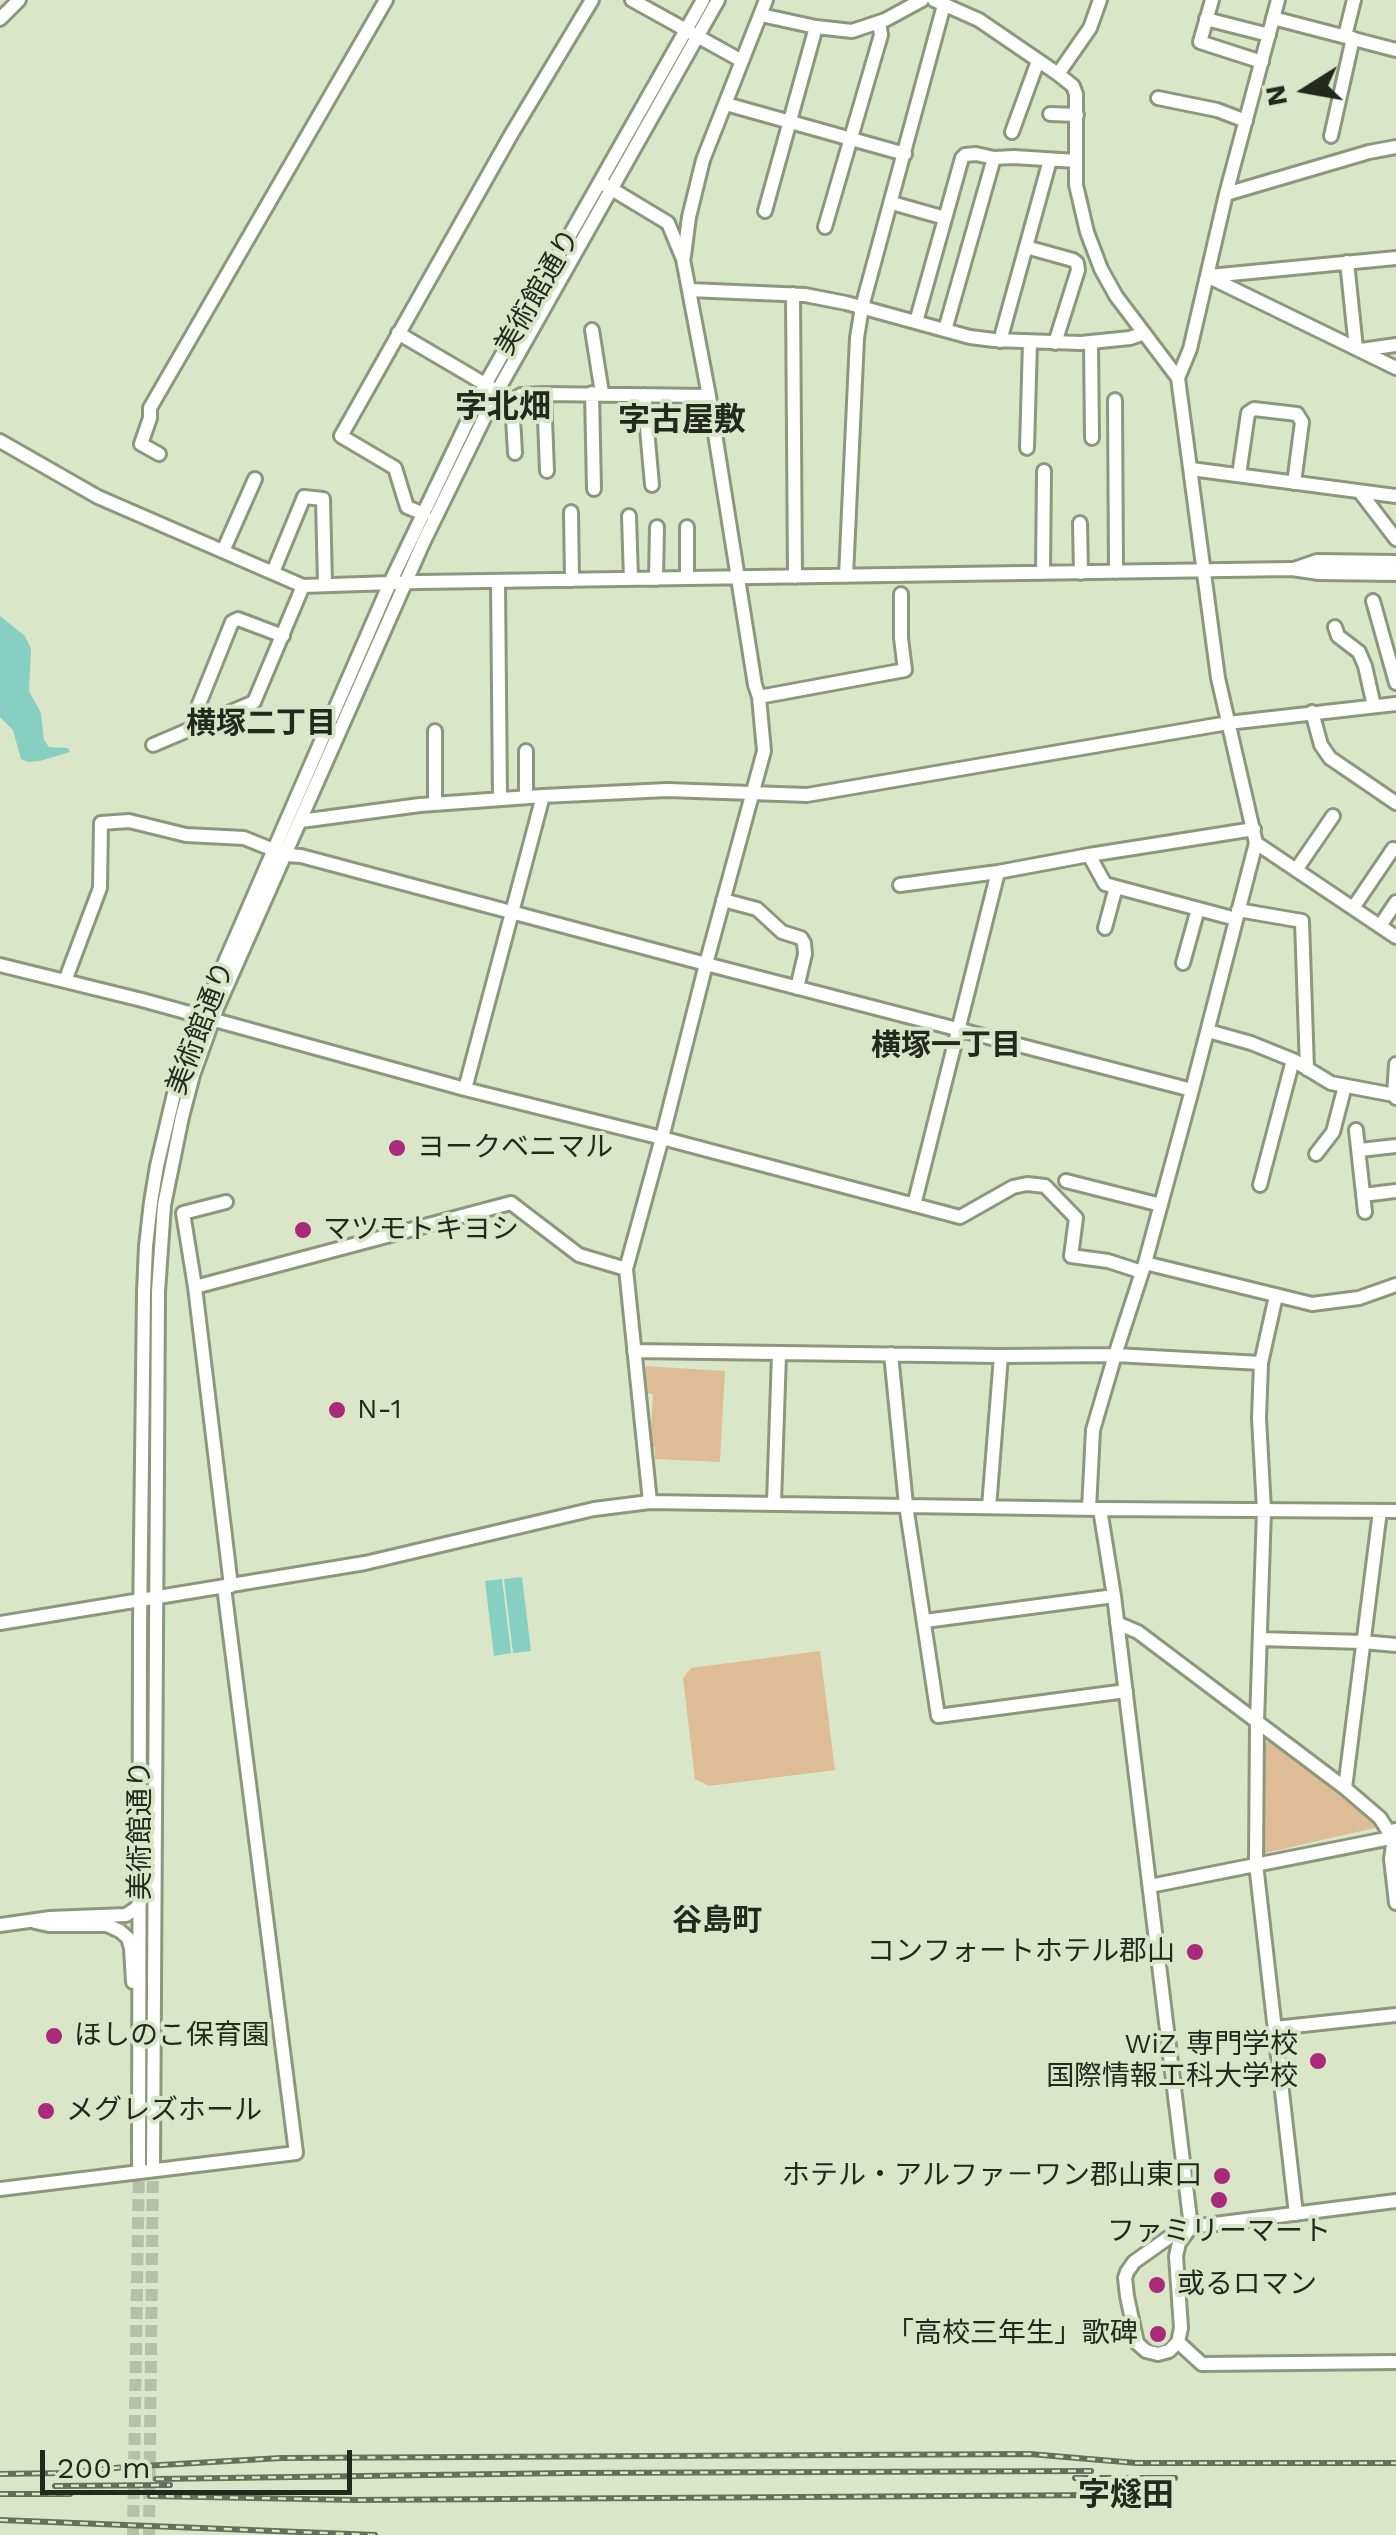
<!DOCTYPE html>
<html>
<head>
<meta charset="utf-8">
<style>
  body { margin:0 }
  #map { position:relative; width:1396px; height:2535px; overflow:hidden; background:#d9e7c8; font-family:"Work Sans",sans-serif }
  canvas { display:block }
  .north { position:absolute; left:1256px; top:40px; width:100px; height:100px; -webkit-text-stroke:8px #d9e7c8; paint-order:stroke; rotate:259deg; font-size:28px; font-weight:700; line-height:40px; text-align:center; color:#24291d }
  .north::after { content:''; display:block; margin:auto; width:35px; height:45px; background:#24291d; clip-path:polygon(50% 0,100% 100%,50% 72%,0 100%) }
  .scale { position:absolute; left:40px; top:2450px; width:312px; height:45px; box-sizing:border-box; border:5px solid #24291d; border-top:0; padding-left:12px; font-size:30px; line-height:35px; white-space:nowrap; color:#24291d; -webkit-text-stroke:8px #d9e7c8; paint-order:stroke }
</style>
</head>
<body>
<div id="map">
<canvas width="1396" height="2535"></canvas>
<div class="north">N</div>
<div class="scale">200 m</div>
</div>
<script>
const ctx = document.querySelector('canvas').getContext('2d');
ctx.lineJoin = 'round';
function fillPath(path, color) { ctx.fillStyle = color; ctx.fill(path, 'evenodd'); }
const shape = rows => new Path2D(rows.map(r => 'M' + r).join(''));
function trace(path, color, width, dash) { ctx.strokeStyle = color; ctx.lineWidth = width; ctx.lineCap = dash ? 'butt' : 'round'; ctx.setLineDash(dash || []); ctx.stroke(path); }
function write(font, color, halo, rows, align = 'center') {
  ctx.font = font + ' "Work Sans","Noto Sans JP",sans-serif'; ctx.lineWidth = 8; ctx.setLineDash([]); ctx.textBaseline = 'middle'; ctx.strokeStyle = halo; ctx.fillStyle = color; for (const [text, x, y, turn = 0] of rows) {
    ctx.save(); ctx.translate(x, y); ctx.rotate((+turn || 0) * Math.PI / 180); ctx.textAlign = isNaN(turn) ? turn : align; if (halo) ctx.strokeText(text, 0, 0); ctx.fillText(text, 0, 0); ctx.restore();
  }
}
fillPath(shape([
  [646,1366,725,1371,720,1462,655,1459,655,1447,650,1446,653,1394,644,1393],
  [820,1651,835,1770,709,1786,695,1779,683,1678,691,1668],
  [1269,1741,1376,1817,1375,1828,1265,1853,1261,1849,1264,1744]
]), '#debd96');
fillPath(shape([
  [0,616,25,636,31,649,29,691,41,713,44,740,49,747,68,748,70,752,40,761,28,762,21,759,13,730,0,717],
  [522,1577,531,1651,513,1653,504,1579],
  [502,1579,511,1653,494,1656,485,1581]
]), '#87cfc3');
trace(shape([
  [133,2535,139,2165],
  [149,2535,153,2164]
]), '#b5c1a6', 12, [12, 6]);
const minor = shape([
  [632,0,742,61],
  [934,0,979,20,1058,74,1073,86,1076,94,1076,185,1087,232,1101,269,1116,296,1178,378,1218,678,1256,843,1192,1090,1145,1263,1115,1355,1093,1430,1089,1509],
  [1212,0,1200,42,1262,62],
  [761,15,816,27,852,31,885,20,922,0],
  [1273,18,1396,50],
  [0,19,19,0],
  [1206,19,1269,35],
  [1345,36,1354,0],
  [1058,74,1090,28,1100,0],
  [1158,98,1217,110,1246,121],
  [726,104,905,154],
  [1050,114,1077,115],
  [1012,132,1038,61],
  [1331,136,1353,38],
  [605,185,668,223,683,259,709,396,755,685,759,697,764,751,706,964,662,1138,626,1269,650,1502],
  [1226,194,1369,152,1396,147],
  [892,203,945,218],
  [765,211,816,27],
  [825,227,881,35,879,22],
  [1026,247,1073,260,1077,263,1078,270,1055,343],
  [684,256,689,217,703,160,766,0],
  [1347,262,1356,348],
  [1207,276,1396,368],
  [1210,276,1396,258],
  [690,290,805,295,846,303,970,337,994,340,1081,343,1130,338,1144,333],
  [793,294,795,577],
  [916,322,962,158,965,155,976,154,994,158,1014,157,1076,161],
  [592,330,602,393],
  [945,330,994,158],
  [398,333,512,400,521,395,544,394,709,396],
  [1000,341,1050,160],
  [1091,343,1092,438],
  [1361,350,1396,345],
  [1178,378,1190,349,1226,194,1278,0],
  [592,393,594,489],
  [544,394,547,471],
  [644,395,652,485],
  [512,400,515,453],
  [1115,400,1116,572],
  [0,441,98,497,303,586,420,582,1292,569,1319,573,1396,574],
  [1027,448,1030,342],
  [159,454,141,444,150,418,150,408,386,0],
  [1191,469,1396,496],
  [1239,475,1248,413,1254,409,1297,414,1302,422,1294,483],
  [1360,492,1396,539],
  [571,512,572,580],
  [424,514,407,507,395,468,341,436,512,133,592,0],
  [629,516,631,579],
  [1080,523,1081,573],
  [223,551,255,479],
  [1294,569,1317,561,1396,562],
  [273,572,304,497,323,499,325,584],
  [1043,573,1044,471],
  [846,576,857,338,862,307,944,5],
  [687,578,687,527],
  [656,579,657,527],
  [498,581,500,799],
  [1373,601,1396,683],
  [1335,627,1338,636,1359,652,1365,666,1374,706],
  [759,697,905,670,901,638,901,594],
  [1312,712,1321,745,1330,758,1396,803],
  [198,726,195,714,232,622,238,619,283,636],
  [153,745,254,702,303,586],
  [526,797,526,751],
  [435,804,435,731],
  [301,821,420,805,543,796,667,790,807,795,1228,723,1396,704],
  [1256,843,1396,937],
  [1089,855,1105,884,1116,887],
  [1296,870,1333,816],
  [900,885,998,872,1089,855,1254,829],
  [723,900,757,909,782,932,801,938,804,943,805,954,797,988],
  [1353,908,1393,849],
  [1238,910,1302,921,1307,1069],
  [1380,926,1396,902],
  [1105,928,1116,887,1236,919],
  [1183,963,1198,909],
  [0,965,142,1000,465,1089,662,1138,960,1217,1013,1187,1027,1184,1045,1186,1076,1218,1071,1256,1108,1261,1142,1272],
  [65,981,100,888,101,823,129,821,186,835,244,838,286,855,301,856,706,964,1192,1090],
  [1208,1031,1251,1043,1293,1060,1331,1083,1394,1095],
  [1396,1064,1394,1095,1396,1098],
  [465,1089,543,796],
  [1356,1130,1365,1212],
  [1360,1150,1396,1146],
  [1316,1154,1333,1132,1345,1086],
  [1066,1181,1161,1205],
  [1260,1185,1293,1060],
  [1363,1195,1396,1191],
  [226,1202,183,1213,195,1287,231,1586],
  [914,1205,998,872],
  [1145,1263,1312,1304,1359,1298,1396,1285],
  [195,1287,511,1203,579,1255,626,1269],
  [1276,1296,1261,1363,1259,1418,1264,1510,1257,1722,1256,1864,1296,2214],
  [634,1351,1001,1356,1115,1355,1261,1363],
  [891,1354,906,1505,938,1716,1126,1691],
  [774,1503,779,1354],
  [989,1507,1001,1356],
  [1100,1509,1114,1596,1191,2227,1179,2243,1176,2256,1181,2328,1178,2342,1169,2351,1158,2354,1146,2351,1137,2343,1127,2296,1125,2278,1127,2272,1134,2262,1175,2233,1191,2227,1396,2201],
  [925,1621,1114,1596],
  [0,1623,365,1563,594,1509,650,1502,1100,1509,1396,1511],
  [1117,1623,1138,1632,1345,1788,1380,1818,1392,1837],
  [1260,1639,1363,1642,1396,1645],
  [1345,1788,1380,1511],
  [1395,1830,1391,1859,1396,1903],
  [1150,1886,1396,1837],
  [35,1922,49,1925,107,1925,120,1931,128,1938,131,1948,133,1982],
  [0,1925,50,1918,126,1915,135,1909,141,1901],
  [1275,2028,1396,2015],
  [153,2164,158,1292,164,1205,182,1117,193,1075,217,1008,423,543,498,390,718,0],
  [139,2165,140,1626,144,1292,146,1246,151,1202,157,1166,174,1094,201,1017,390,583,486,383,703,0],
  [0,2189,296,2153,224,1587],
  [1178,2342,1202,2364,1396,2362]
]);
trace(minor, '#8b987b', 18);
trace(minor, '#fff', 12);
const rail = shape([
  [0,2474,62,2473,126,2467,281,2458,1030,2454,1136,2463,1396,2463],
  [1075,2478,1175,2478],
  [156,2479,568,2473,1091,2471],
  [55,2486,170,2485],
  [0,2494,70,2494],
  [150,2496,355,2500,1101,2495],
  [0,2520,375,2535]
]);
trace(rail, '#666f5c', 6);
trace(rail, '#d9e7c8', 2.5, [8]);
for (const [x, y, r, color] of [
  [397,1148,10,"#a92a7a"],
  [303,1230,10,"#a92a7a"],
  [337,1410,10,"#a92a7a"],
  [1195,1952,10,"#a92a7a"],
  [54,2036,10,"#a92a7a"],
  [1318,2061,10,"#a92a7a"],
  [46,2111,10,"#a92a7a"],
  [1222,2176,10,"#a92a7a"],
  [1219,2200,10,"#a92a7a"],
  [1157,2285,10,"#a92a7a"],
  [1158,2334,10,"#a92a7a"]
]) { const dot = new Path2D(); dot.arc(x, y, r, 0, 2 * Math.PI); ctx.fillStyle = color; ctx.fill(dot); trace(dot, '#d9e7c8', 4); }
write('28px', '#24291d', '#d9e7c8', [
  ["美術館通り",538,292,-60],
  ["美術館通り",201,1028,-69],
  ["美術館通り",141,1830,-90]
]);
write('28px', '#24291d', '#d9e7c8', [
  ["ヨークベニマル",417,1148],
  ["マツモトキヨシ",323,1230],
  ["N-1",357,1410],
  ["コンフォートホテル郡山",1175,1952,"right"],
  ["ほしのこ保育園",74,2036],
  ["WiZ 専門学校",1298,2045,"right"],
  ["国際情報工科大学校",1298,2077,"right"],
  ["メグレズホール",66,2111],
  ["ホテル・アルファ－ワン郡山東口",1202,2176,"right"],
  ["ファミリーマート",1219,2232,"center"],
  ["或るロマン",1177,2285],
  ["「高校三年生」歌碑",1138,2334,"right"]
], 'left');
write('bold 30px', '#24291d', '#d9e7c8', [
  ["横塚二丁目",261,724],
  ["横塚一丁目",946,1046],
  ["谷島町",717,1921]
]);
write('bold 32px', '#24291d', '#d9e7c8', [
  ["字北畑",503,408],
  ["字古屋敷",682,421],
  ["字燧田",1126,2496]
]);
</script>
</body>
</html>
